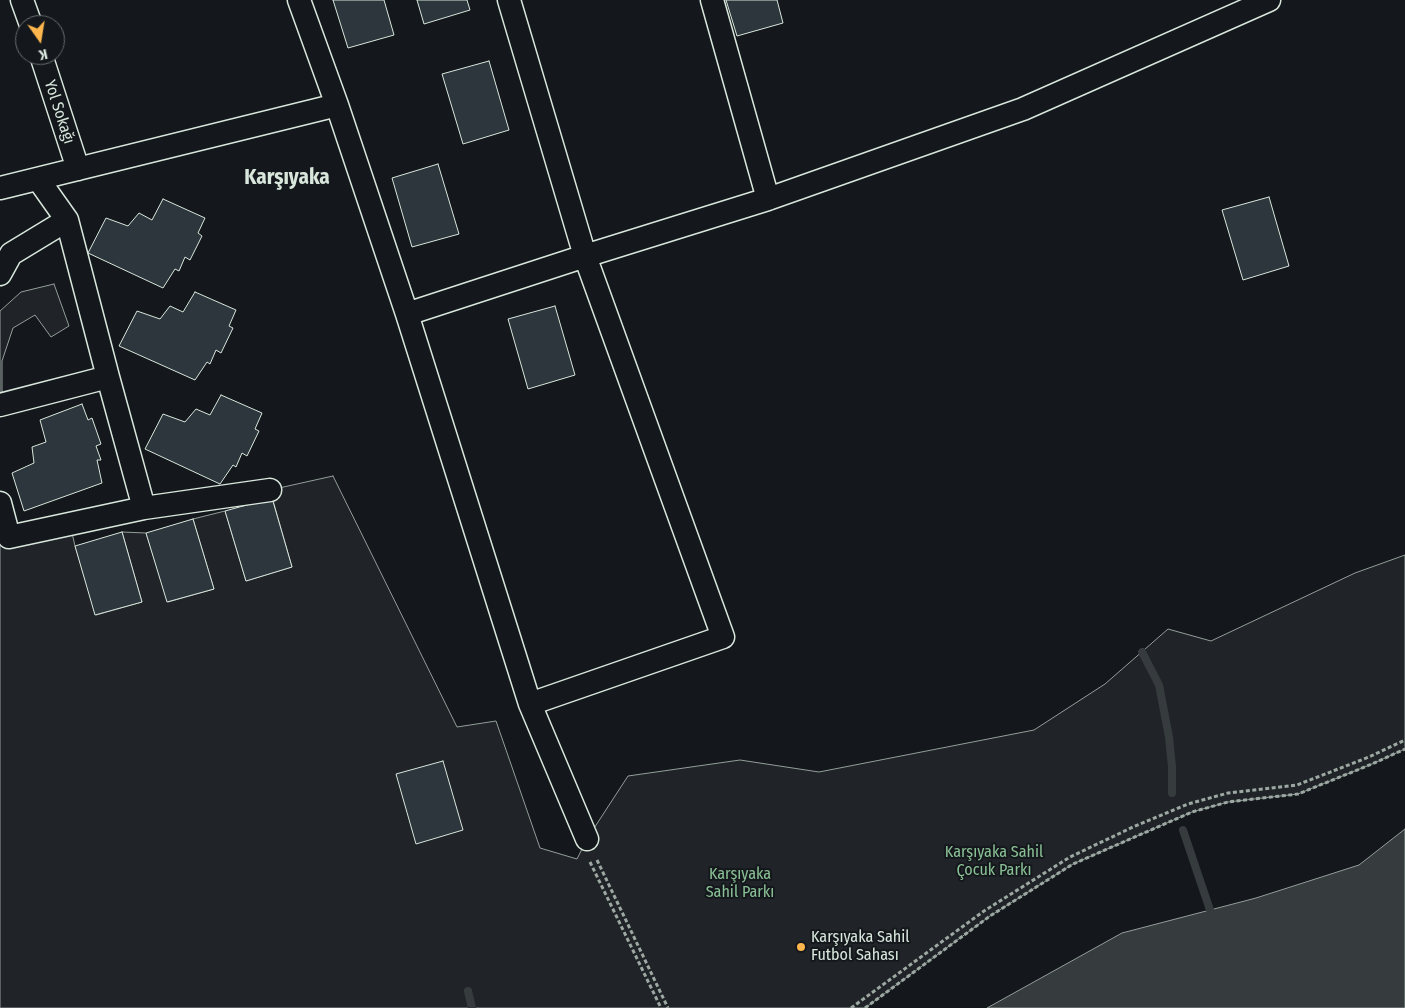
<!DOCTYPE html>
<html>
<head>
<meta charset="utf-8">
<style>
  body { margin:0 }
  #map { position:relative; width:1405px; height:1008px; overflow:hidden; background:#14181c; font-family:"Fira Sans Condensed",sans-serif }
  canvas { display:block }
  .north { position:absolute; left:15px; top:15px; width:50px; height:50px; box-sizing:border-box; background:#14181c; border:1px solid #626a69; border-radius:50%; rotate:167deg; font-size:14px; font-weight:700; line-height:20px; text-align:center; color:#d8e6dc }
  .north::after { content:''; display:block; margin:auto; width:18px; height:22px; background:#ffb74d; clip-path:polygon(50% 0,100% 100%,50% 72%,0 100%) }
</style>
</head>
<body>
<div id="map">
<canvas width="1405" height="1008"></canvas>
<div class="north">K</div>
</div>
<script>
const ctx = document.querySelector('canvas').getContext('2d');
ctx.lineJoin = 'round';
function fillPath(path, color) { ctx.fillStyle = color; ctx.fill(path, 'evenodd'); }
const shape = rows => new Path2D(rows.map(r => 'M' + r).join(''));
function trace(path, color, width, dash) { ctx.strokeStyle = color; ctx.lineWidth = width; ctx.lineCap = dash ? 'butt' : 'round'; ctx.setLineDash(dash || []); ctx.stroke(path); }
function write(font, color, halo, rows, align = 'center') {
  ctx.font = font + ' "Fira Sans Condensed",sans-serif'; ctx.lineWidth = 4; ctx.setLineDash([]); ctx.textBaseline = 'middle'; ctx.strokeStyle = halo; ctx.fillStyle = color; for (const [text, x, y, turn = 0] of rows) {
    ctx.save(); ctx.translate(x, y); ctx.rotate((+turn || 0) * Math.PI / 180); ctx.textAlign = isNaN(turn) ? turn : align; if (halo) ctx.strokeText(text, 0, 0); ctx.fillText(text, 0, 0); ctx.restore();
  }
}
const green = shape([
  [54,284,69,326,51,337,35,315,13,328,2,361,2,393,0,393,0,311,21,292,54,284],
  [333,476,457,727,496,721,540,848,577,859,587,839,628,776,740,760,819,772,1034,730,1105,684,1168,629,1211,641,1355,573,1405,555,1405,749,1372,764,1298,794,1228,802,1192,812,1073,864,990,916,865,1008,0,1008,0,533,70,524,75,546,96,615,142,602,122,532,146,533,168,602,214,589,193,519,225,511,246,581,292,567,270,490,333,476]
]);
fillPath(green, '#202428');
trace(green, '#939e99', 1);
const water = shape([
  [1405,829,1405,1008,987,1008,1122,933,1256,898,1359,865,1405,829]
]);
fillPath(water, '#363b3e');
trace(water, '#939e99', 1);
trace(shape([
  [1142,652,1159,685,1169,737,1172,767,1172,793],
  [1183,830,1210,910],
  [468,991,472,1008]
]), '#363b3e', 8);
const building = shape([
  [333,0,384,0,394,35,348,48,333,0],
  [417,0,467,0,470,10,424,24,417,0],
  [726,0,777,0,783,23,737,36,726,0],
  [489,61,509,130,463,144,442,74,489,61],
  [438,164,459,234,412,247,392,178,438,164],
  [1269,197,1289,266,1243,280,1222,210,1269,197],
  [163,199,205,218,198,233,202,236,190,260,185,257,179,271,175,269,163,288,88,253,106,218,128,226,139,213,152,220,163,199],
  [195,292,236,310,229,326,233,328,221,353,216,350,210,364,207,362,195,380,119,346,137,311,160,319,170,306,183,312,195,292],
  [555,306,575,375,528,389,508,319,555,306],
  [221,395,262,413,255,429,259,431,247,456,242,453,236,467,233,465,220,484,145,449,163,414,185,422,196,409,210,415,221,395],
  [82,404,88,420,92,418,101,444,96,446,101,460,97,460,102,483,24,511,12,473,34,463,32,447,46,442,40,420,82,404],
  [272,498,292,567,246,581,225,511,272,498],
  [193,519,214,589,167,602,146,533,193,519],
  [122,532,142,602,95,615,75,546,122,532],
  [443,761,463,830,416,844,396,774,443,761]
]);
fillPath(building, '#2c363c');
trace(building, '#d8e6dc', 1);
const minor = shape([
  [22,0,31,25],
  [299,0,337,105,407,314,530,704,587,839],
  [509,0,585,256,723,637,530,704],
  [712,0,768,199],
  [41,55,78,169],
  [38,179,67,220,108,377,144,508],
  [0,188,337,105],
  [0,274,11,254,67,220],
  [407,314,585,256,768,199,1023,109,1269,0],
  [0,405,108,377],
  [0,503,9,537,144,508,270,490]
]);
trace(minor, '#d8e6dc', 25);
trace(shape([
  [597,860,668,1008],
  [590,862,661,1008],
  [851,1008,984,911,1070,857,1133,827,1188,804,1228,793,1297,785,1369,757,1405,740],
  [865,1008,990,916,1073,864,1192,812,1228,802,1298,794,1372,764,1405,749]
]), '#9da8a2', 3, [4, 2.5]);
trace(minor, '#14181c', 22);
for (const [x, y, r, color] of [
  [801,947,5,"#ffb74d"]
]) { const dot = new Path2D(); dot.arc(x, y, r, 0, 2 * Math.PI); ctx.fillStyle = color; ctx.fill(dot); trace(dot, '#14181c', 2); }
write('16px', '#d8e6dc', '#14181c', [
  ["Yol Sokağı",59,112,72]
]);
write('16px', '#8ac095', '#14181c', [
  ["Karşıyaka Sahil",994,853],
  ["Çocuk Parkı",994,871],
  ["Karşıyaka",740,875],
  ["Sahil Parkı",740,893]
]);
write('16px', '#d8e6dc', '#14181c', [
  ["Karşıyaka Sahil",811,938],
  ["Futbol Sahası",811,956]
], 'left');
write('bold 21px', '#d8e6dc', '#14181c', [
  ["Karşıyaka",287,178]
]);
</script>
</body>
</html>
